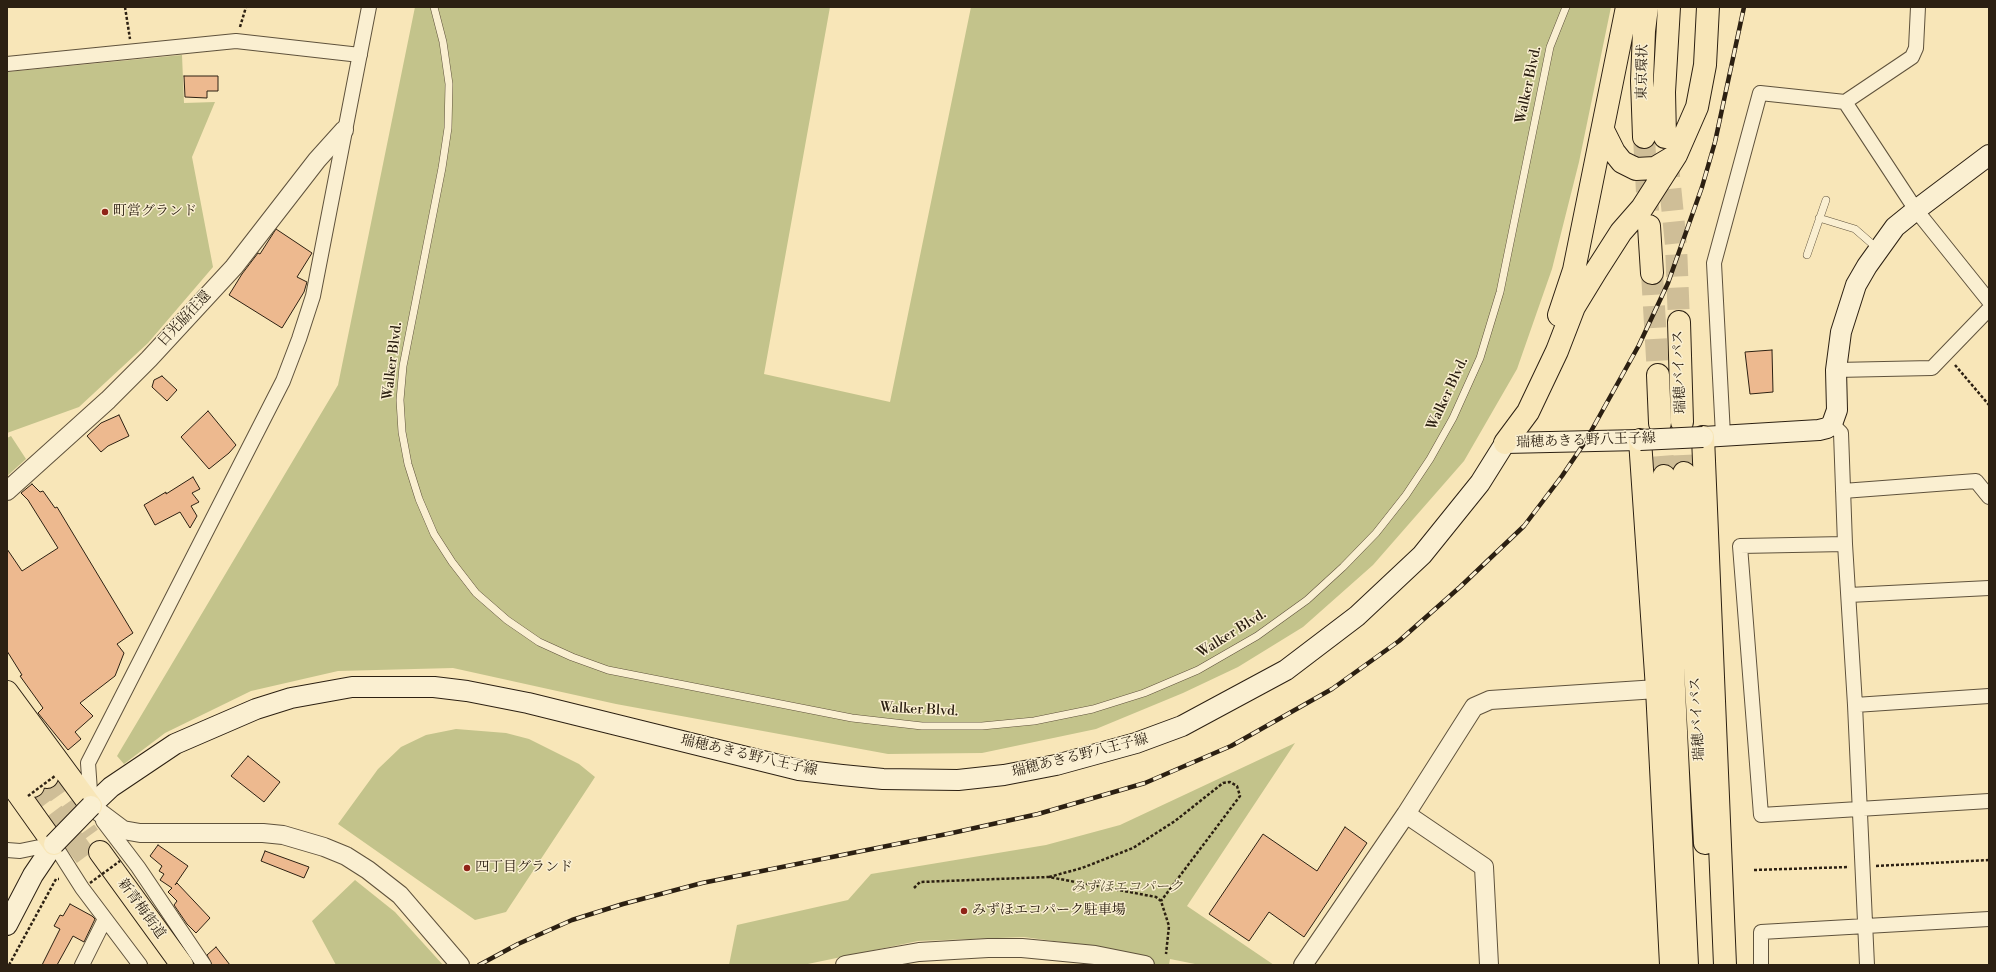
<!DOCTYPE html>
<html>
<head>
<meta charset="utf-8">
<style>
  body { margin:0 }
  #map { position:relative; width:1996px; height:972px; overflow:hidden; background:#f8e6b8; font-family:"Libre Bodoni",serif }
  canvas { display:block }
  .frame { position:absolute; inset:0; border:8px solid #2c2012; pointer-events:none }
</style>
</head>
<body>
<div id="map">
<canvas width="1996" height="972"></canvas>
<div class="frame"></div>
</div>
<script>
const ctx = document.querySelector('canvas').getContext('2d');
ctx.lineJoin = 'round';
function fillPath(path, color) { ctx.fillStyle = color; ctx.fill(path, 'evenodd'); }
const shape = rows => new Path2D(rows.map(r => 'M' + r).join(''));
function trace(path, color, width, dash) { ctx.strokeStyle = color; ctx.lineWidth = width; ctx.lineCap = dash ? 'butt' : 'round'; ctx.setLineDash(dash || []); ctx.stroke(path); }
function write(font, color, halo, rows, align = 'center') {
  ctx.font = font + ' "Libre Bodoni","Noto Serif JP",serif'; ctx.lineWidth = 3; ctx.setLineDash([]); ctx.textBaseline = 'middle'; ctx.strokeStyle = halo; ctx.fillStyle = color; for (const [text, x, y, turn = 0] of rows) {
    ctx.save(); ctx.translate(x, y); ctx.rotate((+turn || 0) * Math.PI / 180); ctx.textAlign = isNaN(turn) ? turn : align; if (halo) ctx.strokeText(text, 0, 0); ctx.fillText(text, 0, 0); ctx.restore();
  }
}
fillPath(shape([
  [415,7,830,7,764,374,890,402,971,7,1611,7,1579,162,1552,269,1517,369,1464,461,1373,565,1303,627,1238,667,1183,693,1096,729,982,753,888,754,616,704,453,668,338,671,251,691,165,733,124,764,117,756,338,385],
  [182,55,184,103,215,102,192,157,213,267,148,343,79,407,7,433,7,72],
  [11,436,26,459,7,476,7,438],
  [456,729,506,733,529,739,579,764,595,777,506,912,475,920,338,824,378,769,401,747,426,735],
  [1295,743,1187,906,1274,965,1200,965,1170,959,1169,965,1110,965,1112,949,1024,937,918,941,803,965,729,965,737,925,848,900,871,874,1046,845,1120,825],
  [355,880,395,912,443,965,336,965,312,921]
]), '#c3c38b');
const building = shape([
  [184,76,218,76,218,91,207,91,207,98,185,97,184,76],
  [276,229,312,253,297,277,307,282,304,292,282,328,229,295,242,274,258,253,260,254,276,229],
  [1772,350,1773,392,1750,394,1745,352,1772,350],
  [162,376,177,390,167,401,152,387,154,380,162,376],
  [208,411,236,445,229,453,209,469,181,437,208,411],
  [119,415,129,436,108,446,101,452,87,436,101,423,119,415],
  [193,477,200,489,192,493,199,502,191,506,197,516,190,528,180,512,155,525,144,505,166,492,166,494,193,477],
  [32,484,40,492,43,491,55,508,57,507,133,633,117,644,124,653,115,676,80,703,93,716,75,732,81,739,68,750,38,713,43,708,20,676,22,675,7,651,7,549,22,571,58,548,28,500,21,493,32,484],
  [248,756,280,782,264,802,231,776,248,756],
  [1345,827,1367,843,1304,937,1269,912,1249,941,1209,914,1263,834,1317,871,1345,827],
  [158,845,188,866,175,885,177,883,210,918,196,933,187,924,174,905,177,901,168,892,172,888,160,880,164,874,159,871,162,866,150,856,158,845],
  [265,851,309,867,304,878,261,861,265,851],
  [70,904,92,916,95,919,84,942,73,936,57,965,42,965,60,929,54,926,60,915,63,916,70,904],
  [216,947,230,965,212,965,207,955,216,947]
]);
fillPath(building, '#edb98f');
trace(building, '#2c2012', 1);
trace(shape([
  [47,777,89,836],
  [33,786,89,861]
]), '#cfbe97', 22, [22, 11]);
trace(shape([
  [1644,137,1648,211],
  [1667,156,1676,245,1679,322],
  [1652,273,1658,375],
  [1682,422,1684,473],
  [1660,423,1664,476]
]), '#cfbe97', 22, [22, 11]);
const service = shape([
  [434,7,443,42,449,84,448,128,442,168,403,366,400,400,402,432,408,464,419,499,434,534,452,562,476,593,507,620,539,642,572,657,608,670,852,718,922,726,982,726,1034,721,1093,709,1144,693,1198,670,1257,636,1307,600,1343,567,1376,533,1406,495,1430,459,1453,418,1480,358,1500,292,1550,47,1566,7],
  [1819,218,1855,229,1878,249],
  [1807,255,1826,200]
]);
const minor = shape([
  [7,64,236,41,360,55],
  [1845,102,1916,210,1989,301],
  [1836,370,1932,368,1989,309],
  [1832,424,1841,433,1845,544,1855,705,1867,965],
  [1723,435,1714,263,1760,93,1845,102,1912,57,1916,48,1918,7],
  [1843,491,1976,481,1989,497],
  [1845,544,1740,546,1761,815,1989,801],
  [1849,595,1989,588],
  [1855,705,1989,696],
  [91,805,88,763,283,381,299,339,313,296,369,7],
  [103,821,138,867,204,965],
  [7,850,20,851,54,844,82,888,140,965],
  [82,965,105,919],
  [1761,965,1761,932,1989,919]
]);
const tertiary = shape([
  [7,491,108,400,149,359,234,267,317,160,344,130],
  [91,806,123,830,140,833,263,833,283,835,324,847,346,856,368,870,400,895,460,965],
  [1406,814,1484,867,1489,965],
  [845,965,919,952,988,948,1022,948,1095,955,1145,965],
  [1303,965,1406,814,1474,707,1490,700,1657,689]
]);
const secondary = shape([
  [1703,437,1819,430,1827,428,1832,424,1837,410,1836,370,1841,332,1856,285,1867,266,1895,227,1916,210,1989,155],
  [91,806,111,787,175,744,256,709,291,698,352,687,434,687,467,691,528,703,799,770,842,775,883,779,958,780,1004,775,1056,765,1136,743,1182,726,1286,670,1357,616,1422,555,1480,483,1505,443,1640,440],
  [7,925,33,875,54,844]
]);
const primary = shape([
  [7,692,91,806],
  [7,721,47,777],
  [7,749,33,786],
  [7,778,54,844],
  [100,852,182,965]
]);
const trunk = shape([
  [1603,130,1614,152,1622,162,1636,169,1655,168,1675,156],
  [1644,137,1642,81,1644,31,1647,7],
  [1665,137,1664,92,1669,7],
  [1649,226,1652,273],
  [1559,315,1574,270,1627,7],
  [1679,322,1682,422],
  [1658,375,1660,423],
  [1703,437,1725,965],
  [1640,440,1657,689,1671,965],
  [1505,443,1528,412,1557,351,1574,307,1596,271,1621,232,1642,208,1676,155,1697,107,1705,65,1708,7],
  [1684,473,1705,843],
  [1664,476,1687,965]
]);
trace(service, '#5f523c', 8);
trace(minor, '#5f523c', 16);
trace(tertiary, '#5f523c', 20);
trace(secondary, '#2c2012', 22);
trace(primary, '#2c2012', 24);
trace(trunk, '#2c2012', 24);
trace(shape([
  [125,7,130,39],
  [240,27,246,7],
  [1955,365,1989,405],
  [1876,866,1989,860],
  [1754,870,1849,867],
  [1049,877,1082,868,1133,848,1175,821,1223,783,1230,782,1237,786,1240,796,1161,901],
  [914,888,920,882,1049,877,1156,897,1161,901,1169,926,1166,954],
  [9,965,56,879,59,879]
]), '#2c2012', 2.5, [3, 2]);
trace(service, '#faefd1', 7);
trace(minor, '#faefd1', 14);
trace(tertiary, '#faefd1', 18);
trace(secondary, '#faefd1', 20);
trace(primary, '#f8e6b8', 22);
trace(trunk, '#f8e6b8', 22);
const rail = shape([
  [479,965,518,944,572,920,623,904,702,883,952,833,1038,814,1145,783,1231,746,1332,689,1399,641,1460,587,1524,526,1562,476,1585,442,1639,345,1668,283,1702,187,1715,142,1744,7]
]);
trace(rail, '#2c2012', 4.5);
trace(rail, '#faefd1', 3, [9]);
const secondaryBridge = shape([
  [1640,440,1703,437],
  [54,844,91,806]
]);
trace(secondaryBridge, '#2c2012', 22, []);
trace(shape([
  [28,796,55,776],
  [90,883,120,861]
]), '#2c2012', 2.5, [3, 2]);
trace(secondaryBridge, '#faefd1', 20);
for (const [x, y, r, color] of [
  [105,212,4,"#8f2418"],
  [467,868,4,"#8f2418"],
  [964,911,4,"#8f2418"]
]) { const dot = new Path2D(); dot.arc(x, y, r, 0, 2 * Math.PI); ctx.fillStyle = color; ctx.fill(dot); trace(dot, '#faefd1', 1.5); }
write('14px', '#2c2012', '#faefd1', [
  ["東京環状",1643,72,-89],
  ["Walker Blvd.",1529,85,-78],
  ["日光脇往還",185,319,-47],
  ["Walker Blvd.",393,361,-83],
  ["瑞穂バイパス",1680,372,-92],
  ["Walker Blvd.",1448,394,-65],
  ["瑞穂あきる野八王子線",1586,441,-2],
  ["Walker Blvd.",1232,634,-32],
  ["Walker Blvd.",919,710,3],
  ["瑞穂バイパス",1698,719,-93],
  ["瑞穂あきる野八王子線",749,756,13],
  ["瑞穂あきる野八王子線",1080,756,-14],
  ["新青梅街道",141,909,54]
]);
write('14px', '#2c2012', '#faefd1', [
  ["町営グランド",113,212],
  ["四丁目グランド",475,868],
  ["みずほエコパーク駐車場",972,911]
], 'left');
write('italic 14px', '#595136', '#faefd1', [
  ["みずほエコパーク",1127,888]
]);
</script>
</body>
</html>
